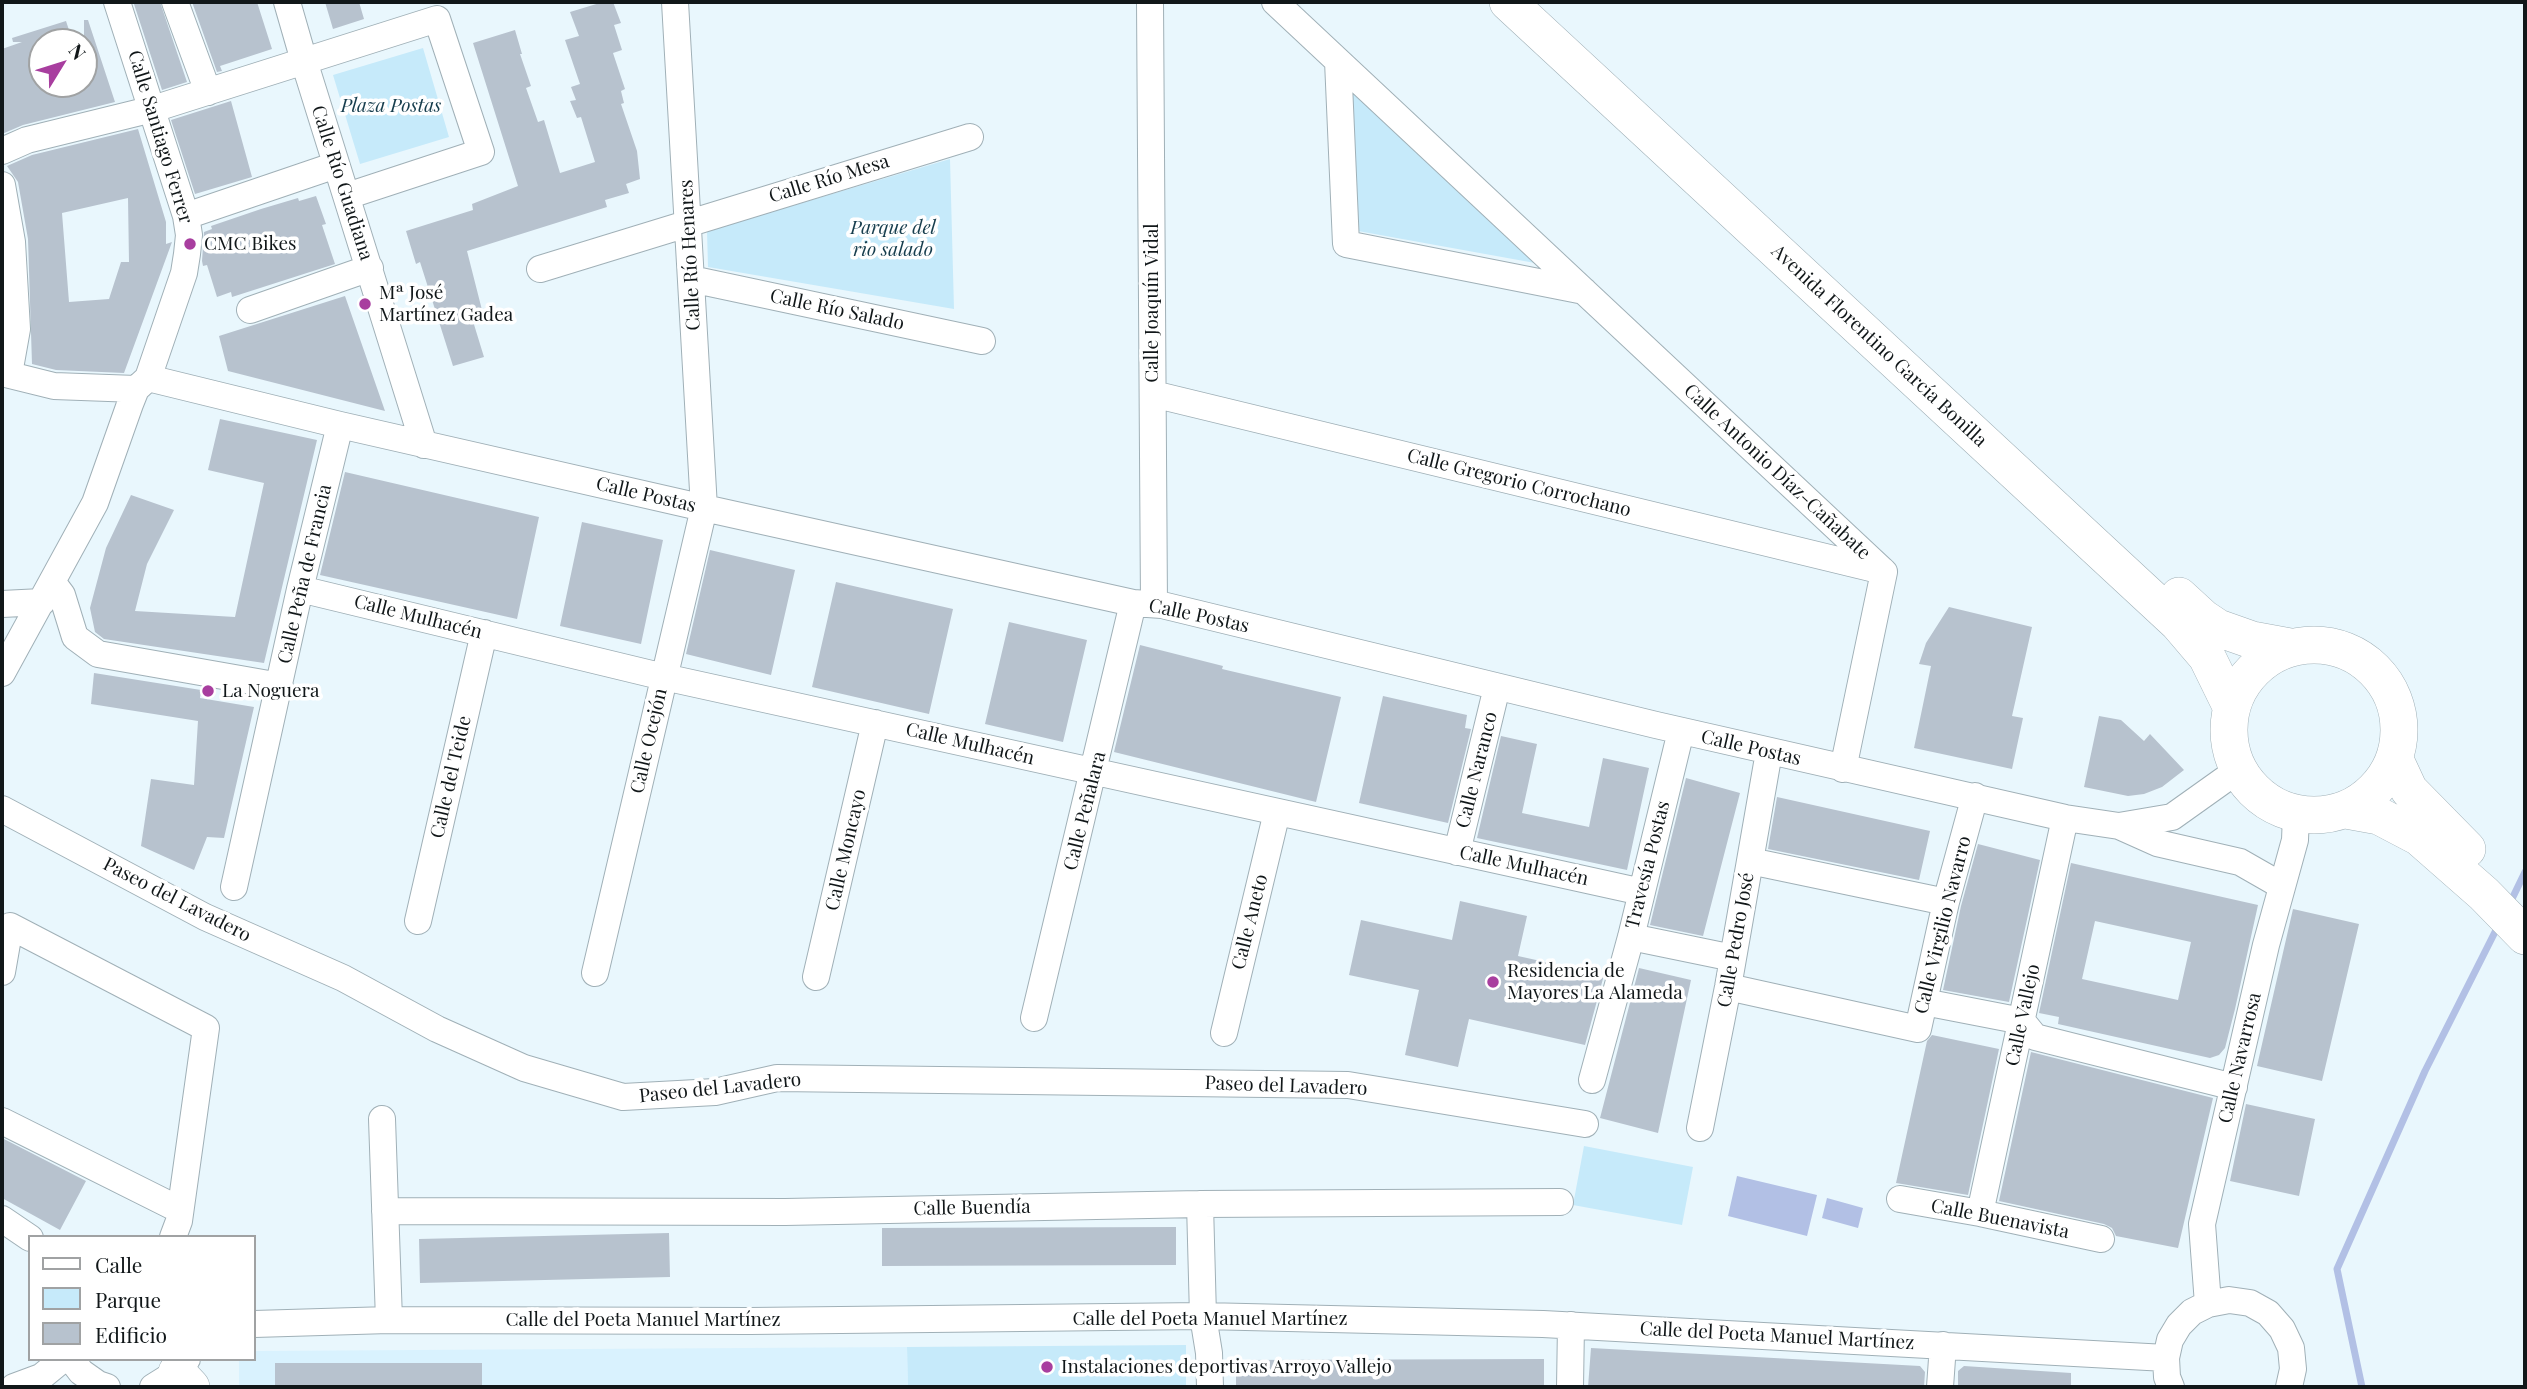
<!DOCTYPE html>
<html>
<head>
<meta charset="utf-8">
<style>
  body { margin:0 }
  #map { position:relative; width:2527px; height:1389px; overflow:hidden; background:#e9f7fd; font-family:"Playfair Display",serif }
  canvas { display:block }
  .frame { position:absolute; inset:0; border:4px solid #111719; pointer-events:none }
  .legend { position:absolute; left:28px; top:1235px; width:228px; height:126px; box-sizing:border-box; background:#fff; border:2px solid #a0a2a3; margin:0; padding:9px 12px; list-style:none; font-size:21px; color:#111719 }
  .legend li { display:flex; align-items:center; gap:14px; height:35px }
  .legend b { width:35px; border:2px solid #a0a2a3 }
  .north { position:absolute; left:28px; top:28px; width:70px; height:70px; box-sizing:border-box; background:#fff; border:2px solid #a0a2a3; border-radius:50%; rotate:52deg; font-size:19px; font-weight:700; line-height:28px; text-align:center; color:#111719 }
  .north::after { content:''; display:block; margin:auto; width:24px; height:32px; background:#a83e9f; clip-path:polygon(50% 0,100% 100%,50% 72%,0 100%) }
</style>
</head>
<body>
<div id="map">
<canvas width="2527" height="1389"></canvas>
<div class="frame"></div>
<ul class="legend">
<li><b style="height:9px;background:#fff"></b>Calle</li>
<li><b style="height:19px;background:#c6eafa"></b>Parque</li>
<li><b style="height:19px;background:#b7c2ce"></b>Edificio</li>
</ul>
<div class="north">N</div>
</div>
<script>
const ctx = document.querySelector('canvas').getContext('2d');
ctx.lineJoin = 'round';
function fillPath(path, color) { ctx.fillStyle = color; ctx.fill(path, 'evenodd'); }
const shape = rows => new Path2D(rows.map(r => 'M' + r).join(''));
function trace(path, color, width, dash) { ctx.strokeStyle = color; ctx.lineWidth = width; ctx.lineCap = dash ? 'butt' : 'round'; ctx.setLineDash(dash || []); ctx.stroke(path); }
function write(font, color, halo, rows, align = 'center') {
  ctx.font = font + ' "Playfair Display",serif'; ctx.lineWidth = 7; ctx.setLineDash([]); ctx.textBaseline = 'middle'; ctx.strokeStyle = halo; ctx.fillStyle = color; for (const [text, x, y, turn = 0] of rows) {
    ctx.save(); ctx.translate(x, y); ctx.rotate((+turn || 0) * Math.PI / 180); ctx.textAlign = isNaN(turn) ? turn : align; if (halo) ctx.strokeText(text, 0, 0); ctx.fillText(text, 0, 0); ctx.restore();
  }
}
fillPath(shape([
  [907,1347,908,1387,239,1387,239,1359,254,1359,254,1351]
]), '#d9f2fe');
fillPath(shape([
  [423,48,449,137,360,164,333,75],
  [1350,87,1535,263,1358,231],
  [950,159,954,309,708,267,707,231],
  [1584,1146,1693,1167,1682,1225,1573,1205],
  [1186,1345,1186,1387,908,1387,907,1347]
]), '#c6eafa');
fillPath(shape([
  [1737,1176,1817,1195,1807,1236,1728,1216],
  [1827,1198,1863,1208,1858,1228,1822,1218]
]), '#b2c0e5');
trace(shape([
  [2510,903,2525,872],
  [2362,1387,2337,1269,2425,1071,2498,926]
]), '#b2c0e5', 7);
fillPath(shape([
  [142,2,160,2,187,82,162,90,134,4],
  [192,2,257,2,272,49,220,66,222,71,217,72],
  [325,2,359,2,364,19,333,29],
  [603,2,613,2,621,23,614,25,622,50,613,53,625,89,621,91,624,103,621,104,637,151,640,179,626,184,629,193,605,200,607,207,467,251,483,314,472,318,484,357,453,366,420,262,416,264,406,231,473,210,472,204,518,186,473,43,515,30,522,54,520,54,531,86,526,88,538,122,544,120,560,173,595,162,581,117,577,118,570,101,576,100,571,87,580,84,565,40,579,36,570,12],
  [84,20,88,20,115,102,23,125,2,134,2,49,22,42,13,42,12,38,66,21,73,42,42,42,42,84,84,84],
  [231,101,252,177,195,194,171,120],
  [138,129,166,222,166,244,172,242,124,373,56,370,32,364,28,239,18,182,7,166,32,155],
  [128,198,129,262,121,262,109,299,69,302,62,213],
  [316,196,326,224,322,225,335,264,232,297,231,292,217,297,207,265,203,266,202,261,204,232,212,229,211,226,261,209,298,198,299,201],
  [345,296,385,411,228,371,219,336],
  [220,419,317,440,264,663,104,639,95,632,90,608,106,548,131,495,174,510,147,564,135,611,235,617,264,483,208,470],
  [345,472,539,517,517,619,320,575],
  [582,522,663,540,641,644,560,626],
  [710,550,795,570,771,675,686,654],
  [836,582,953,609,929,714,812,687],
  [1949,607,2032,627,2012,716,2023,718,2012,769,1914,748,1931,666,1919,664,1926,643],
  [1009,622,1087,640,1063,742,985,724],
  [1140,645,1223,666,1222,669,1341,697,1316,802,1114,752],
  [94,673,201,690,200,698,254,707,224,838,207,837,194,870,141,846,151,779,194,785,198,721,91,704],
  [1383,696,1467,715,1465,728,1471,729,1448,823,1359,803],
  [2099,716,2121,720,2144,741,2150,734,2184,770,2162,787,2144,794,2128,796,2084,787],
  [1501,736,1537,744,1522,813,1589,827,1603,758,1649,768,1627,870,1477,838],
  [1686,778,1740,793,1703,936,1650,925],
  [1777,797,1930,831,1919,880,1768,849],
  [1978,844,2040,860,2009,1002,1943,990,1961,906],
  [2071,863,2258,905,2235,1009,2225,1048,2219,1055,2210,1058,2058,1024,2059,1017,2039,1013],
  [2095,921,2191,942,2178,1000,2082,979],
  [1460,901,1527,916,1518,956,1604,975,1585,1045,1469,1019,1458,1067,1405,1055,1419,990,1349,975,1361,920,1452,940],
  [2293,909,2359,924,2322,1081,2257,1066],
  [1639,968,1691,980,1658,1133,1600,1118],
  [1932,1035,1999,1049,1968,1195,1896,1183,1927,1041],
  [2031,1052,2213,1098,2178,1248,2116,1236,2112,1228,2104,1224,1999,1201],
  [2246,1104,2315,1119,2299,1196,2230,1181],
  [2,1138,86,1181,60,1230,2,1198],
  [1176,1227,1176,1265,882,1266,882,1228],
  [669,1233,670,1277,420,1283,419,1239],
  [1591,1348,1920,1366,1925,1372,1924,1387,1588,1387],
  [1544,1359,1544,1386,1236,1387,1236,1360],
  [275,1363,482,1363,482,1387,275,1387],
  [1964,1366,2071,1373,2071,1387,1958,1387,1958,1371]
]), '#b7c2ce');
const street = shape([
  [175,2,208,92],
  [287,2,304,61,424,445],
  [1150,2,1154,604],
  [1275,2,1884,572,1843,769],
  [1338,61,1346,244,1584,291],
  [2,151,27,140,153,109,437,19,481,152,347,196],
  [2,185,12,242,17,329,9,374],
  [186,216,336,165],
  [540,269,970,137],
  [691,279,982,341],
  [250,310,370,268],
  [2,373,54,386,136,389],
  [148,378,340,425,704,508,1133,603,1162,605,1656,725,2065,818,2119,826,2172,817,2238,770],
  [1153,394,1883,571],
  [53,583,62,595,75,637,98,654,280,686],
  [300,589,664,677,1642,892],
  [2,604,42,602],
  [2,673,95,503,130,404,136,389,148,378,184,273,187,254,189,235,186,216,117,2],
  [2,809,205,917,343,978,437,1029,524,1068,623,1097,715,1092,777,1078,1348,1085,1585,1124],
  [2119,826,2157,843,2240,862,2282,886],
  [1457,852,1497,687],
  [1750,861,1946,902],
  [234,887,300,589,340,425],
  [418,921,484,633],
  [1631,937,1733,958],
  [2,972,10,926,206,1028,179,1221,173,1237],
  [595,973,704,508,675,2],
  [816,977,875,723],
  [1728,987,1918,1029,1946,902,1975,796],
  [1924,1002,2022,1021,2035,1037,2234,1087],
  [1034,1018,1133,603],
  [1224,1033,1277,812],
  [1592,1080,1631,937,1681,731],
  [382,1119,389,1320],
  [2,1121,180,1210],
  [1700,1128,1728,987,1769,752],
  [1900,1199,1980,1213,2101,1239],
  [1200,1204,1203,1316,1209,1353,1210,1387],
  [385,1211,785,1212,1200,1204,1560,1202],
  [1980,1213,2065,818],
  [2,1219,30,1238],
  [2208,1304,2202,1224,2266,945,2295,840,2296,814],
  [254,1324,389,1320,750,1321,1203,1316,1543,1324,2166,1358],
  [71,1359,81,1372,98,1384,107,1387],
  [14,1387,41,1377,63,1359],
  [153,1387,177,1372,187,1359],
  [1570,1387,1571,1325],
  [1940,1387,1943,1345],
  [2171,1387,2167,1377,2166,1358,2170,1340,2179,1325,2192,1312,2208,1304,2229,1300,2250,1303,2268,1313,2282,1329,2291,1348,2293,1369,2289,1387]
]);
const secondary = shape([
  [1508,2,2178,623,2207,657,2231,706],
  [2179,596,2203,618,2218,628,2252,640,2290,647],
  '2229 730a85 85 0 1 1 170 0a85 85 0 1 1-170 0Z',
  [2396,762,2409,790,2467,849],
  [2346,810,2379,816,2419,837,2484,894,2525,936],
  [177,1372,191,1387]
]);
trace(street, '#a0b0b7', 28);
trace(secondary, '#a0b0b7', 38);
trace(street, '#fff', 26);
trace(secondary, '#fff', 37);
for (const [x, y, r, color] of [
  [190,244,7,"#a83e9f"],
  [365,304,7,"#a83e9f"],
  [208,691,7,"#a83e9f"],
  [1493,982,7,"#a83e9f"],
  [1047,1367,7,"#a83e9f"]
]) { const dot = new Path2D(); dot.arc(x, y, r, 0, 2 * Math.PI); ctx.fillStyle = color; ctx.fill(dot); trace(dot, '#fff', 2.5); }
write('italic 19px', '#163d4d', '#fff', [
  ["Plaza Postas",391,106],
  ["Parque del",893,228],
  ["rio salado",893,250]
]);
write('19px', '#111719', '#fff', [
  ["Calle Santiago Ferrer",160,137,73],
  ["Calle Río Mesa",829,179,-17],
  ["Calle Río Guadiana",342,183,72],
  ["Calle Río Henares",690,255,-93],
  ["Calle Joaquín Vidal",1152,303,-90],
  ["Calle Río Salado",837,310,12],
  ["Avenida Florentino García Bonilla",1879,346,43],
  ["Calle Antonio Díaz-Cañabate",1777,472,43],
  ["Calle Gregorio Corrochano",1519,483,14],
  ["Calle Postas",646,495,13],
  ["Calle Peña de Francia",305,574,-77],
  ["Calle Postas",1199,616,12],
  ["Calle Mulhacén",418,617,14],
  ["Calle Ocejón",649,741,-77],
  ["Calle Mulhacén",970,744,13],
  ["Calle Postas",1751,748,13],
  ["Calle Naranco",1477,770,-76],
  ["Calle del Teide",451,777,-77],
  ["Calle Peñalara",1085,811,-76],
  ["Calle Moncayo",846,850,-77],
  ["Travesía Postas",1648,865,-76],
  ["Calle Mulhacén",1524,866,12],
  ["Paseo del Lavadero",177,900,27],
  ["Calle Aneto",1250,922,-76],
  ["Calle Virgilio Navarro",1943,925,-76],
  ["Calle Pedro José",1736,940,-80],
  ["Calle Vallejo",2023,1015,-78],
  ["Calle Navarrosa",2240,1058,-77],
  ["Paseo del Lavadero",1286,1086,2],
  ["Paseo del Lavadero",720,1088,-6],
  ["Calle Buendía",972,1208,-1],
  ["Calle Buenavista",2000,1219,11],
  ["Calle del Poeta Manuel Martínez",1210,1319],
  ["Calle del Poeta Manuel Martínez",643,1320],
  ["Calle del Poeta Manuel Martínez",1777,1336,3]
]);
write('19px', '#111719', '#fff', [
  ["CMC Bikes",204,244],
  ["Mª José",379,293],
  ["Martínez Gadea",379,315],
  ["La Noguera",222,691],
  ["Residencia de",1507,971],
  ["Mayores La Alameda",1507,993],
  ["Instalaciones deportivas Arroyo Vallejo",1061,1367]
], 'left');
</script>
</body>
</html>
